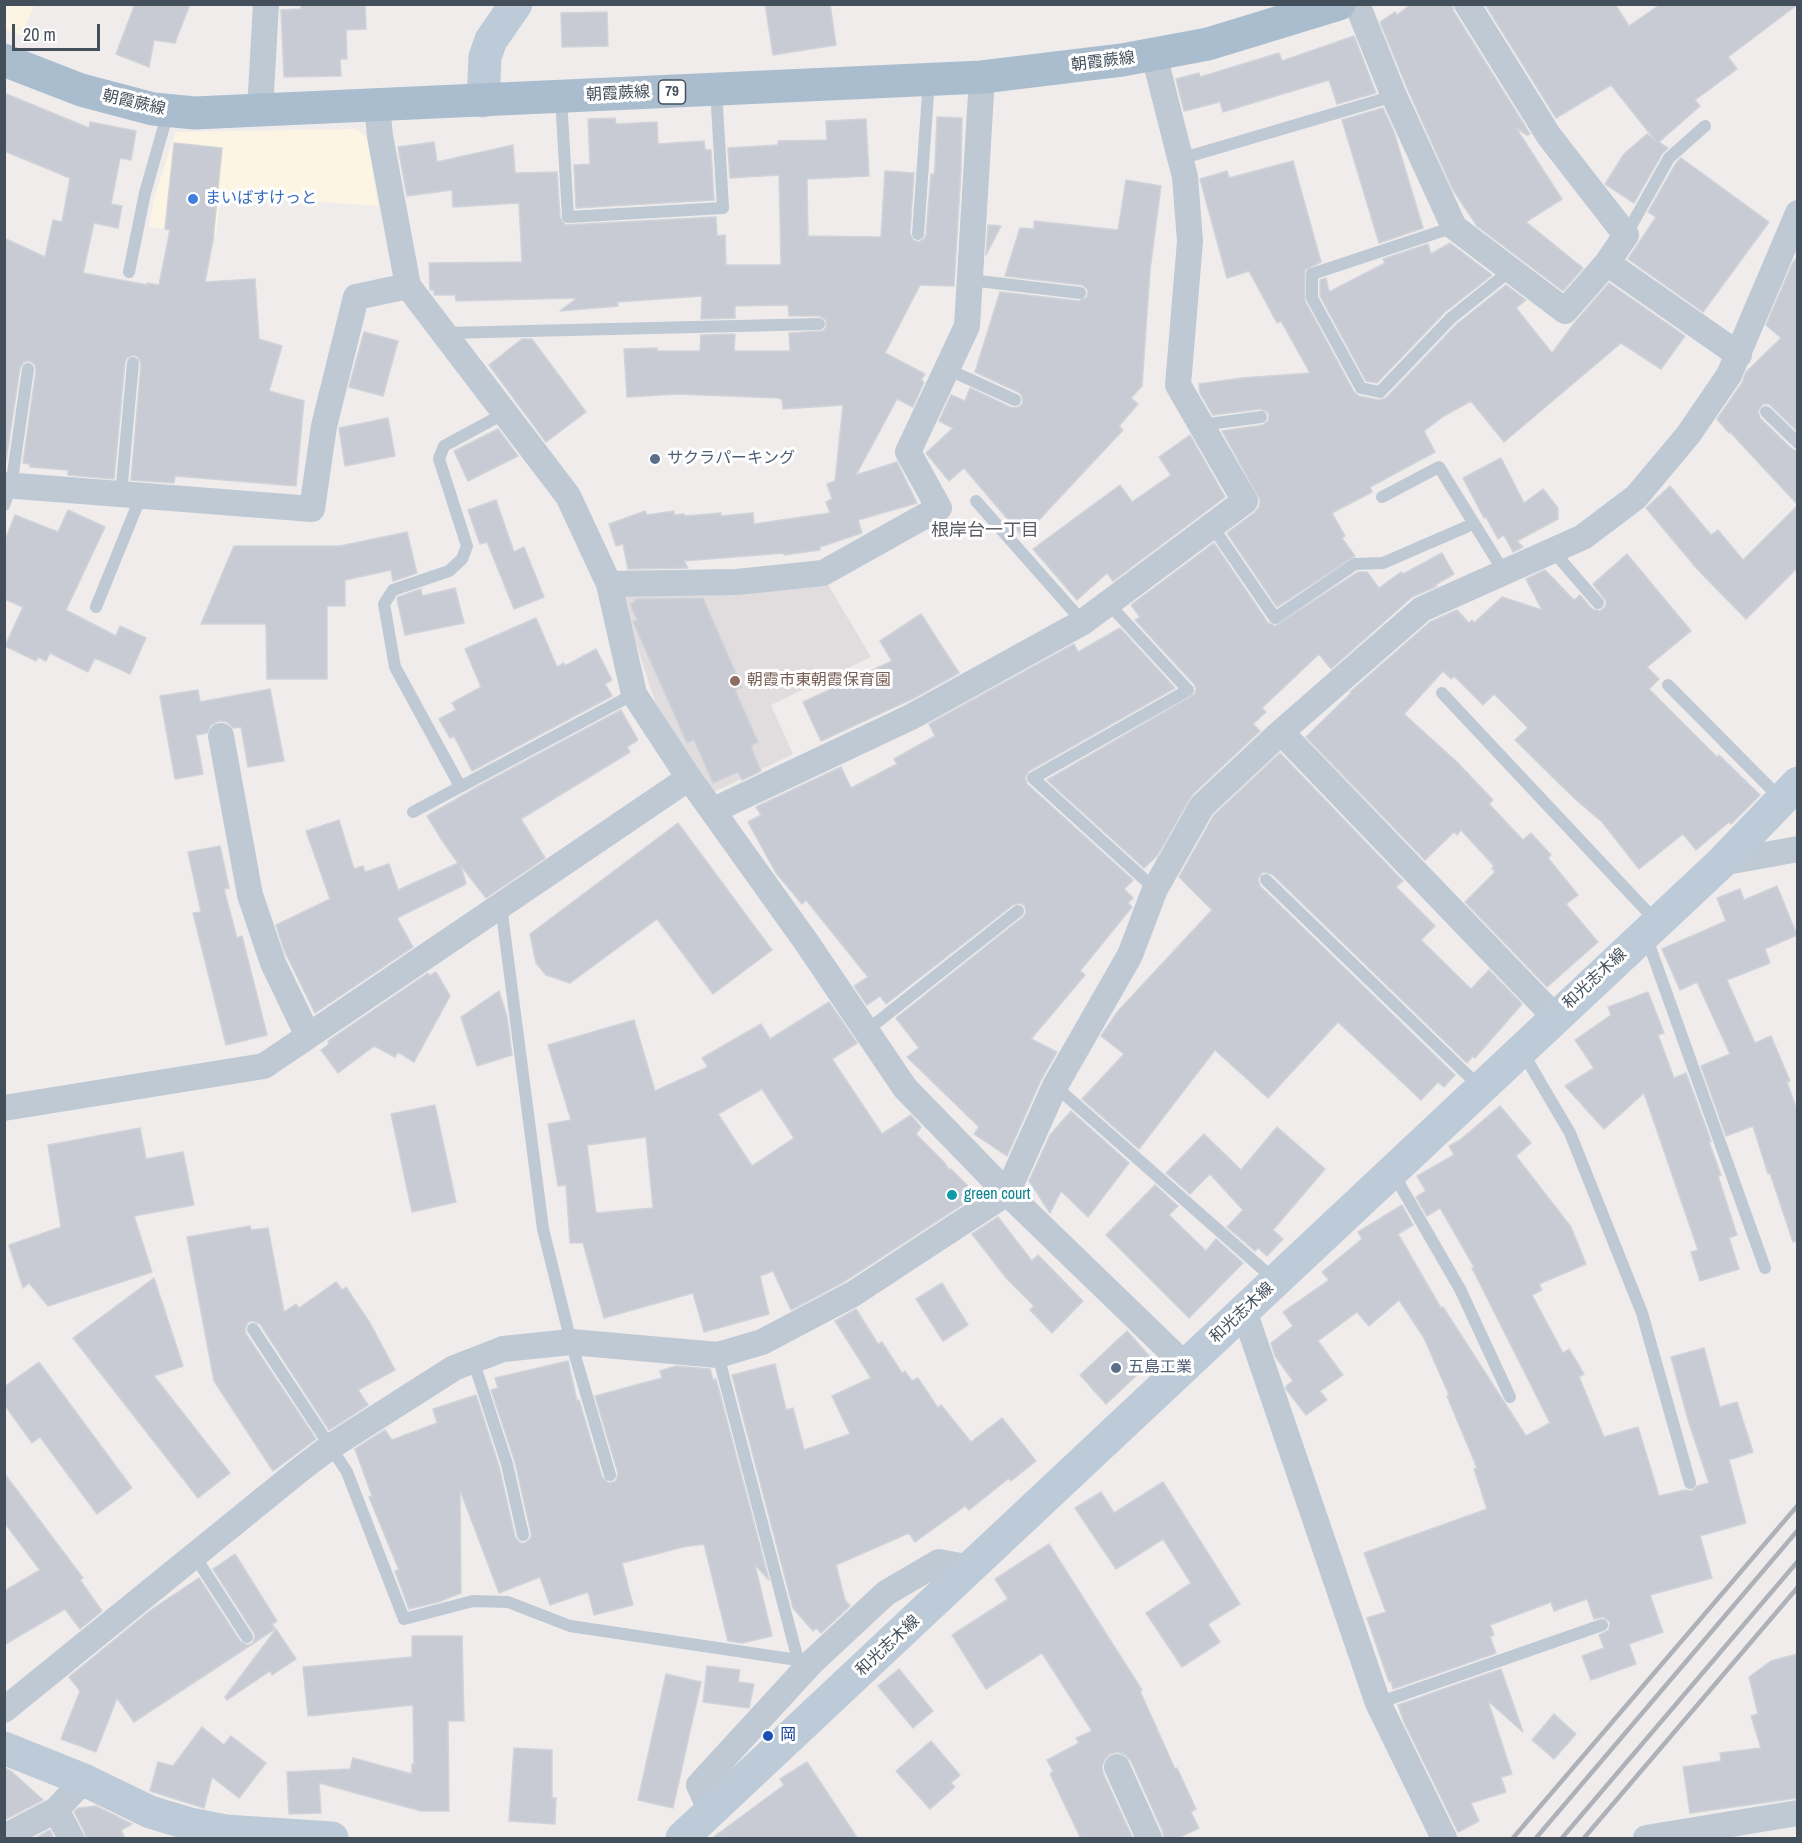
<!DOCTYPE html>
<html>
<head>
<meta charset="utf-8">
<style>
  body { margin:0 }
  #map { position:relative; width:1802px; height:1843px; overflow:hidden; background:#f0ecec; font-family:"Archivo Narrow",sans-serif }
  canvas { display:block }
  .frame { position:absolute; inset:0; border:6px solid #43505c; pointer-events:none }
  .scale { position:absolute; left:12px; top:24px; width:88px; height:27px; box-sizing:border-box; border:3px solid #43505c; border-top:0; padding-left:8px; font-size:18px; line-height:21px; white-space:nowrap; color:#43505c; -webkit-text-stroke:4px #fff; paint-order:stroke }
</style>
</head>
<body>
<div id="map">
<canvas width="1802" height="1843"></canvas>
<div class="frame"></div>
<div class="scale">20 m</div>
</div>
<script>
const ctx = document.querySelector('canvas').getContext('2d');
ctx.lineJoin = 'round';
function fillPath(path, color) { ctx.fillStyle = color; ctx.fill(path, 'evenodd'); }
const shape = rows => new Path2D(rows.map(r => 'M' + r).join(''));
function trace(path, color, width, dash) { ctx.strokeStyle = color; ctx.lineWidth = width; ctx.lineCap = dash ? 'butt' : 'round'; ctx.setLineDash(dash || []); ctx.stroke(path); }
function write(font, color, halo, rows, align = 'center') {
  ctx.font = font + ' "Archivo Narrow","Noto Sans JP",sans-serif'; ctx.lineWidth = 6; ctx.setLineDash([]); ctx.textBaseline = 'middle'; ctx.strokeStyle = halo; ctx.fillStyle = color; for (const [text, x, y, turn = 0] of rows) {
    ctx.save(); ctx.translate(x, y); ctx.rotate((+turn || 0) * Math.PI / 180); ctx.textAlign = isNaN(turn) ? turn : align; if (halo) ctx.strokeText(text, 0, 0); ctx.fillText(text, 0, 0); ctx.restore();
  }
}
fillPath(shape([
  [4,5,34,5,22,36,5,29],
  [356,129,367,138,378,206,221,195,216,234,149,227,154,198,176,132]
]), '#fdf5e3');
fillPath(shape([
  [824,578,871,657,771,705,793,754,714,792,661,719,619,592]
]), '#e1ddde');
const building = shape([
  [135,4,190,4,175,43,154,40,149,67,116,54,135,4],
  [301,4,365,4,366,29,346,30,347,59,340,59,341,76,284,77,281,10,301,9,301,4],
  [765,4,830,4,836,45,773,55,765,4],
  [1411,4,1452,4,1454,12,1530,134,1527,135,1516,128,1562,199,1526,222,1583,268,1563,291,1477,226,1453,190,1408,90,1380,22,1395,12,1397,15,1411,4],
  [1485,4,1615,4,1629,26,1661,4,1797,5,1728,57,1737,69,1695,100,1700,106,1659,142,1668,148,1662,154,1634,203,1605,184,1624,154,1647,134,1655,140,1611,85,1556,118,1485,4],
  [607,12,608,46,562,47,561,13,607,12],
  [1354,36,1376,93,1337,104,1329,80,1223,112,1220,102,1184,111,1176,79,1199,73,1200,77,1279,53,1282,61,1354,36],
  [4,93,89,128,90,122,136,131,131,160,120,158,111,204,122,206,118,228,94,223,83,273,147,285,147,283,159,285,170,230,165,229,174,143,222,148,213,240,205,282,255,279,259,339,282,346,269,391,304,401,296,486,175,476,174,483,131,480,141,364,138,357,133,355,127,358,125,362,114,479,68,475,68,470,30,467,30,464,23,463,36,370,35,365,30,361,24,362,20,368,6,461,4,461,4,238,45,257,53,220,62,222,70,178,4,151,4,93],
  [1383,108,1394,132,1423,228,1379,243,1342,120,1383,108],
  [937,117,962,118,961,169,954,286,920,285,885,353,925,374,921,380,924,382,913,407,897,399,856,475,897,462,917,503,858,520,862,533,820,547,820,550,784,555,784,553,684,561,688,568,628,569,623,544,616,546,609,524,645,511,647,515,674,511,674,515,684,514,685,516,721,513,721,516,753,513,754,524,830,513,826,502,832,499,827,484,835,481,843,405,783,409,782,400,779,398,678,394,627,397,624,349,657,348,657,351,700,351,701,335,735,334,734,351,790,351,789,333,823,331,826,327,826,320,819,316,789,316,788,305,735,306,735,318,701,319,702,296,617,302,618,306,560,311,577,298,456,301,455,295,434,295,434,290,430,290,429,263,522,262,519,203,453,207,452,190,407,196,398,147,434,142,437,162,513,145,515,173,557,172,560,217,565,225,716,217,717,236,725,235,726,265,781,265,779,175,730,178,728,148,778,145,778,141,827,140,826,121,866,119,869,176,807,179,808,236,881,237,885,171,914,173,910,233,913,240,918,242,924,239,926,235,931,174,934,175,935,167,937,117],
  [615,118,616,124,657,122,658,144,704,141,705,150,711,150,714,200,576,208,574,165,590,164,588,119,615,118],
  [1681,158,1769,222,1703,312,1628,259,1656,217,1648,212,1676,163,1681,158],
  [1293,161,1321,262,1305,270,1305,301,1354,392,1359,396,1379,400,1386,398,1457,324,1506,285,1526,300,1516,308,1552,353,1576,321,1609,283,1685,336,1661,369,1621,343,1504,442,1471,401,1444,416,1424,431,1435,452,1370,487,1372,492,1332,513,1345,536,1342,538,1355,556,1277,607,1227,533,1254,513,1259,507,1260,500,1222,431,1263,425,1268,421,1269,415,1267,412,1260,409,1213,415,1200,393,1199,384,1242,378,1310,373,1281,321,1277,323,1249,271,1227,278,1200,179,1227,171,1229,178,1293,161],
  [1126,180,1161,186,1150,270,1142,386,1131,398,1138,404,1119,426,1123,430,1023,537,964,468,949,481,926,453,953,428,939,421,951,395,965,401,970,388,1012,408,1019,407,1023,403,1022,396,1018,392,975,372,1000,292,1079,301,1087,297,1088,290,1082,285,1005,276,1020,228,1034,229,1034,221,1118,230,1126,180],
  [988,225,1001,226,986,255,988,225],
  [1450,243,1492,275,1445,312,1377,383,1366,381,1320,296,1320,280,1326,278,1329,292,1385,263,1383,259,1428,244,1431,254,1450,243],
  [1797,258,1797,431,1769,404,1763,404,1758,411,1760,418,1792,449,1797,451,1797,504,1730,432,1729,433,1717,419,1742,383,1746,372,1781,338,1766,325,1793,262,1797,258],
  [364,332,398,341,383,396,349,387,364,332],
  [522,339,532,339,586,412,546,442,489,365,522,339],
  [388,418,395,456,345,466,339,428,388,418],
  [498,429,518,456,468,481,454,451,498,429],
  [1190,435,1225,497,1113,581,1107,573,1077,600,1033,549,1120,485,1132,502,1171,475,1159,457,1190,435],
  [1501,458,1524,503,1543,489,1558,508,1558,519,1517,541,1523,547,1513,552,1504,535,1498,539,1486,517,1484,518,1463,478,1501,458],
  [1670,486,1711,535,1718,530,1743,560,1797,506,1797,568,1746,619,1698,570,1646,508,1670,486],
  [496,500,514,552,524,547,544,597,514,609,487,542,480,544,468,510,496,500],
  [68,510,105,527,66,610,116,636,120,626,146,638,130,674,95,658,88,672,50,653,46,661,38,657,36,661,5,646,23,607,4,599,4,543,15,515,58,532,68,510],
  [407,532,417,573,393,581,391,570,345,580,345,606,327,606,327,679,267,679,266,624,201,624,234,546,340,546,407,532],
  [1214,543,1268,623,1275,626,1358,572,1367,572,1379,588,1401,572,1403,574,1442,553,1454,574,1435,585,1437,586,1412,597,1331,669,1319,654,1262,708,1266,712,1253,724,1260,731,1192,795,1157,856,1144,868,1047,780,1195,694,1196,689,1194,684,1135,620,1140,617,1131,605,1214,543],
  [1627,554,1691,631,1647,667,1659,679,1649,689,1717,757,1719,755,1760,795,1731,824,1729,822,1696,850,1683,834,1639,869,1602,822,1574,798,1515,740,1528,728,1494,694,1483,705,1454,676,1451,679,1443,671,1404,714,1457,762,1493,800,1489,804,1523,840,1531,833,1551,855,1548,858,1578,895,1566,904,1598,942,1547,987,1465,902,1495,872,1492,868,1494,866,1461,830,1457,835,1454,832,1425,860,1306,737,1351,693,1350,692,1430,622,1457,610,1469,623,1472,620,1474,623,1502,597,1542,610,1526,579,1545,570,1574,600,1580,595,1592,609,1600,611,1606,606,1606,601,1593,584,1627,554],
  [455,588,464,623,405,635,397,599,398,597,421,589,422,596,455,588],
  [703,598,742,687,735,690,758,742,751,746,761,771,742,780,738,772,713,783,694,740,687,743,633,622,637,620,630,604,635,602,635,599,703,598],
  [921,614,959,673,914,698,821,741,803,702,892,661,880,641,921,614],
  [536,618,557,667,564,663,565,666,596,649,612,680,605,684,612,696,472,771,454,736,450,738,439,719,456,710,452,703,481,687,465,649,536,618],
  [1120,628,1175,688,1029,771,1025,778,1027,784,1133,880,1124,889,1133,898,1128,903,1132,907,1080,971,1085,975,1031,1039,1057,1052,1041,1080,1007,1156,974,1134,979,1127,907,1057,919,1048,896,1018,1023,917,1026,913,1025,906,1020,903,1013,905,886,1004,880,996,867,1005,854,986,868,977,806,900,802,904,776,873,748,822,761,815,756,807,841,767,851,788,897,764,894,759,935,736,929,724,1074,644,1078,652,1120,628],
  [270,689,284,761,248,767,241,727,233,728,227,722,219,721,211,725,207,733,196,735,203,774,175,779,160,696,198,690,200,702,270,689],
  [621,710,638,740,627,747,630,752,521,819,545,858,486,898,461,866,466,884,397,918,413,947,315,1013,284,950,276,925,330,899,306,831,339,820,354,869,363,866,365,872,389,864,398,890,458,863,443,842,427,816,479,786,621,710],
  [1280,753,1403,881,1396,887,1435,926,1421,940,1471,989,1489,970,1522,1004,1475,1058,1473,1056,1467,1063,1272,874,1263,872,1258,879,1260,886,1455,1075,1444,1087,1438,1082,1421,1100,1338,1022,1268,1098,1215,1050,1139,1149,1082,1099,1124,1054,1101,1036,1118,1011,1212,910,1179,877,1214,815,1280,753],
  [678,823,772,950,713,994,657,919,570,983,546,975,536,963,530,934,678,823],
  [220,846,229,888,224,889,237,938,242,936,267,1035,226,1045,193,913,201,912,188,852,220,846],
  [1777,886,1797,935,1765,949,1770,963,1727,980,1755,1043,1771,1036,1790,1081,1787,1082,1797,1110,1797,1241,1793,1242,1770,1173,1768,1174,1753,1126,1726,1136,1701,1066,1730,1054,1697,982,1680,990,1662,949,1726,921,1717,898,1740,889,1744,900,1777,886],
  [436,972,450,996,414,1062,398,1052,395,1057,374,1046,338,1073,321,1050,329,1044,328,1041,428,973,429,976,436,972],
  [499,991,507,1017,512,1055,477,1066,461,1017,499,991],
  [1648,992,1664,1033,1658,1035,1674,1078,1686,1073,1711,1141,1709,1142,1721,1175,1718,1176,1737,1235,1729,1238,1739,1269,1700,1281,1691,1252,1698,1250,1644,1093,1604,1129,1565,1086,1594,1068,1575,1040,1611,1015,1608,1007,1648,992],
  [829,1002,857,1043,832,1059,882,1134,911,1115,921,1127,916,1134,944,1162,949,1170,951,1169,977,1195,842,1283,791,1310,773,1271,760,1276,769,1314,704,1332,693,1293,604,1318,583,1243,570,1243,566,1185,558,1186,548,1124,571,1120,548,1045,634,1020,655,1091,708,1067,702,1058,761,1024,770,1039,829,1002],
  [762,1089,794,1138,752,1166,718,1114,762,1089],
  [646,1137,653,1208,596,1213,587,1145,646,1137],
  [435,1105,456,1202,412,1212,391,1114,435,1105],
  [1500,1106,1531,1143,1516,1156,1571,1227,1586,1264,1539,1284,1542,1290,1532,1295,1563,1353,1569,1349,1584,1374,1579,1377,1604,1437,1638,1427,1659,1496,1685,1490,1692,1491,1697,1486,1709,1483,1688,1420,1671,1357,1704,1348,1720,1407,1737,1402,1753,1452,1729,1460,1746,1523,1700,1536,1712,1578,1650,1595,1663,1632,1629,1644,1636,1664,1591,1680,1582,1656,1604,1648,1599,1635,1609,1630,1610,1622,1603,1617,1594,1619,1587,1599,1554,1611,1551,1602,1490,1625,1494,1635,1490,1637,1496,1653,1393,1689,1391,1681,1389,1682,1367,1618,1386,1612,1364,1553,1487,1509,1474,1469,1477,1468,1447,1396,1449,1395,1424,1338,1399,1300,1369,1326,1357,1312,1318,1341,1343,1375,1320,1391,1327,1400,1306,1415,1286,1389,1286,1386,1293,1381,1275,1356,1271,1343,1293,1326,1283,1312,1329,1280,1322,1272,1362,1239,1358,1232,1402,1205,1413,1225,1398,1234,1441,1308,1443,1307,1526,1436,1550,1423,1472,1268,1474,1267,1440,1208,1427,1216,1416,1197,1426,1191,1417,1176,1454,1155,1449,1146,1460,1140,1500,1106],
  [1071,1111,1129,1163,1088,1217,1061,1191,1050,1213,1029,1181,1050,1135,1071,1111],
  [1277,1127,1325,1169,1273,1230,1283,1239,1267,1256,1258,1248,1255,1251,1227,1227,1243,1210,1210,1174,1190,1194,1166,1173,1204,1134,1241,1170,1277,1127],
  [140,1128,146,1159,183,1152,194,1205,134,1216,152,1272,48,1306,29,1283,23,1288,9,1245,61,1227,48,1145,140,1128],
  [1155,1185,1178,1206,1169,1215,1206,1251,1216,1239,1243,1263,1189,1318,1106,1235,1155,1185],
  [998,1217,1032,1261,1038,1255,1083,1301,1052,1333,1030,1310,1034,1306,1007,1279,972,1234,998,1217],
  [250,1226,251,1230,268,1228,284,1312,296,1304,299,1308,336,1282,342,1290,346,1287,370,1323,395,1370,358,1390,368,1405,329,1430,260,1324,253,1321,248,1322,245,1329,246,1334,316,1439,273,1471,214,1381,187,1237,250,1226],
  [154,1278,183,1366,154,1376,230,1473,198,1498,73,1338,154,1278],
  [942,1283,968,1325,943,1341,916,1299,942,1283],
  [856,1309,878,1344,882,1342,902,1373,905,1371,912,1381,918,1378,938,1408,941,1405,971,1442,1002,1418,1036,1461,1011,1481,1009,1478,969,1510,965,1506,915,1542,909,1533,836,1565,845,1600,850,1606,821,1633,816,1628,813,1631,793,1608,732,1375,775,1364,786,1410,793,1408,804,1450,850,1434,832,1396,871,1378,835,1321,856,1309],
  [1127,1331,1153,1360,1106,1404,1080,1375,1127,1331],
  [568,1361,577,1401,579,1400,602,1477,609,1483,616,1481,618,1473,595,1396,662,1378,660,1371,676,1366,710,1369,713,1380,716,1379,769,1580,755,1565,772,1636,742,1643,728,1641,704,1544,683,1547,622,1563,633,1605,594,1615,588,1592,550,1605,540,1577,499,1593,460,1490,461,1593,438,1602,409,1609,395,1571,399,1570,369,1497,372,1496,355,1449,385,1430,392,1440,437,1423,433,1409,476,1395,499,1466,515,1537,520,1543,525,1543,531,1538,531,1533,515,1462,491,1390,498,1388,495,1378,568,1361],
  [39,1362,132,1488,97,1514,40,1437,32,1443,4,1404,4,1387,39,1362],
  [4,1473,83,1578,80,1580,102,1611,80,1629,65,1609,4,1645,4,1591,40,1570,4,1522,4,1473],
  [1163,1482,1240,1604,1208,1624,1220,1642,1182,1667,1146,1613,1191,1583,1163,1539,1116,1569,1075,1508,1101,1492,1114,1513,1163,1482],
  [1049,1544,1142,1690,1140,1691,1175,1769,1177,1768,1196,1809,1191,1812,1199,1828,1176,1839,1164,1839,1163,1832,1131,1761,1125,1755,1118,1752,1110,1754,1105,1759,1102,1766,1103,1773,1133,1839,1081,1839,1050,1774,1053,1771,1047,1760,1079,1743,1076,1738,1092,1731,1042,1653,986,1689,952,1635,1008,1599,995,1579,1049,1544],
  [235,1554,277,1621,272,1624,275,1629,134,1722,117,1698,96,1752,61,1739,80,1691,69,1677,151,1610,199,1578,240,1641,247,1645,252,1644,255,1637,254,1633,213,1569,235,1554],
  [276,1629,296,1659,272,1675,270,1671,227,1700,225,1697,276,1629],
  [412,1636,462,1636,464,1721,448,1721,449,1811,421,1811,319,1783,321,1813,289,1814,287,1772,350,1769,353,1758,412,1774,412,1764,414,1764,413,1705,308,1716,303,1667,412,1657,412,1636],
  [1797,1654,1797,1798,1690,1813,1683,1767,1721,1761,1720,1753,1761,1748,1751,1716,1758,1714,1749,1677,1771,1661,1797,1654],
  [707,1666,740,1670,738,1682,754,1684,749,1708,703,1702,707,1666],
  [899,1669,933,1711,913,1728,878,1686,899,1669],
  [1501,1669,1523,1732,1488,1701,1512,1774,1501,1777,1506,1792,1471,1803,1479,1821,1458,1832,1404,1722,1398,1705,1501,1669],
  [666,1674,701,1682,673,1808,638,1800,666,1674],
  [1554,1714,1576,1734,1554,1759,1532,1740,1554,1714],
  [202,1727,224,1745,231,1736,266,1763,239,1798,212,1777,204,1808,150,1791,158,1762,173,1766,202,1727],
  [931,1741,960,1775,951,1783,955,1787,930,1809,896,1771,931,1741],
  [514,1748,552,1750,552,1798,556,1798,555,1824,509,1821,514,1748],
  [807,1762,858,1839,711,1839,784,1785,780,1779,807,1762],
  [4,1768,11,1771,43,1800,4,1820,4,1768],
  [96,1806,132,1824,121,1830,125,1839,86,1839,84,1831,74,1812,78,1808,96,1806],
  [50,1830,54,1839,34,1839,50,1830]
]);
fillPath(building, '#c8cbd3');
trace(building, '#d0d3d9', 1.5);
trace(shape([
  [561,98,568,217,723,208,716,89],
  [1180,159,1394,96],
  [1454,227,1312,274,1312,298,1361,388,1380,392,1451,318,1511,270],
  [918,234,929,80],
  [1626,235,1669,158,1705,126],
  [129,272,145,193,168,112],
  [970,280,1080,293],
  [446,333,819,324],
  [947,369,1015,400],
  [1766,412,1798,443],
  [1201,425,1261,417],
  [121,494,133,363],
  [1382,497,1439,467,1504,572],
  [976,501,1083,622],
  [4,505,11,487,28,369],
  [1212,526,1275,618,1355,564,1383,563,1473,524],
  [1553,551,1598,603],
  [1108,603,1188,690,1033,778,1155,889],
  [96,607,141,496],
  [1668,685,1781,799],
  [1442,693,1656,921],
  [460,786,395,667,384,604,393,590,449,571,462,559,467,546,439,459,444,446,505,413],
  [413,812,634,694],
  [1266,880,1481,1088],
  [501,906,543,1229,571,1342,610,1475],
  [1646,936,1765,1268],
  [866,1031,1018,911],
  [1523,1053,1570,1133,1642,1313,1690,1483],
  [1055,1086,1275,1280],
  [1393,1173,1460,1289,1510,1397],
  [253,1329,347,1472,404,1619,473,1601,508,1602,570,1626,811,1662],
  [718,1355,798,1660],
  [473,1360,507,1464,523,1535],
  [194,1555,247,1637],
  [1378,1703,1602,1625]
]), '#bec9d4', 12);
trace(shape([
  [1357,4,1394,96,1454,227,1565,311,1607,263,1739,355],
  [1467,4,1549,136,1626,235,1607,263],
  [377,105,380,136,408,286,568,496,609,584,634,694,689,778,807,943,905,1088,1007,1193,1186,1366],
  [260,110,266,4],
  [4,485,312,509,324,426,356,297,408,286],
  [609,584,737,582,823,573,939,508,908,452,967,326,982,77],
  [1281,732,1555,1017],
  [221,736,250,895,273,963,308,1036],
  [714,810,911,717,1083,622,1245,501,1178,385,1190,241,1185,177,1154,55],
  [1721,863,1798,849],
  [4,1108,264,1066,689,778],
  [1244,1311,1378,1703,1444,1838],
  [4,1710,301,1469,330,1447,454,1368,503,1349,571,1342,718,1355,762,1342,853,1294,1007,1193,1055,1086,1130,955,1155,889,1202,806,1281,732,1422,609,1583,537,1636,497,1688,435,1729,375,1798,213],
  [1117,1767,1149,1838],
  [56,1810,71,1838],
  [711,1811,699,1785,812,1662,886,1593,939,1562,972,1568],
  [4,1837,56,1810,84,1780],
  [1646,1838,1798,1813]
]), '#bec9d4', 26);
trace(shape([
  [483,101,485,57,491,40,516,4],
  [4,1748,84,1780,150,1812,190,1824,225,1831,332,1838],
  [682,1838,1721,863,1798,783]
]), '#bdcad8', 33);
trace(shape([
  [4,60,81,90,153,109,195,113,260,110,982,77,1122,60,1208,44,1339,4]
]), '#a9bdcf', 33);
trace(shape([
  [1513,1838,1798,1505],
  [1536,1838,1798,1530],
  [1562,1838,1798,1561],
  [1584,1838,1798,1587]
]), '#aeb2b8', 4.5);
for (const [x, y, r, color] of [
  [193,199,6,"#3f7fe0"],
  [655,459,6,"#5c6f8a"],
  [735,681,6,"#8d6e63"],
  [952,1195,6,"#0f9aa8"],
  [1116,1368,6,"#5c6f8a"],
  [768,1736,6,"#1a4fb4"]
]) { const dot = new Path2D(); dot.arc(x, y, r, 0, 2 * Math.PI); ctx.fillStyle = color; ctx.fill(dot); trace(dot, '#fff', 2); }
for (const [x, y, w] of [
  [672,92,27]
]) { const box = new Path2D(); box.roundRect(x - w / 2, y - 12, w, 24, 4.5); ctx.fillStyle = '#fff'; ctx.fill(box); trace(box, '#43505c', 1.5); }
write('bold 15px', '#43505c', null, [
  ["79",672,92]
]);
write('16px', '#43505c', '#fff', [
  ["朝霞蕨線",1103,62,-7],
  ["朝霞蕨線",618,94,-3],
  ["朝霞蕨線",134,103,13],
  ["和光志木線",1595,979,-43],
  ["和光志木線",1242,1313,-43],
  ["和光志木線",888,1646,-43]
]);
write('16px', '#366cbe', '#fff', [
  ["まいばすけっと",205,199]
], 'left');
write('16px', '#4e5e75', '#fff', [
  ["サクラパーキング",667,459],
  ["五島工業",1128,1368]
], 'left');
write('16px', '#785e54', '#fff', [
  ["朝霞市東朝霞保育園",747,681]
], 'left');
write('16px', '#0d838f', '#fff', [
  ["green court",964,1195]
], 'left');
write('16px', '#164399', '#fff', [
  ["岡",780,1736]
], 'left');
write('18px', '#595d62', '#fff', [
  ["根岸台一丁目",985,531]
]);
</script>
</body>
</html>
